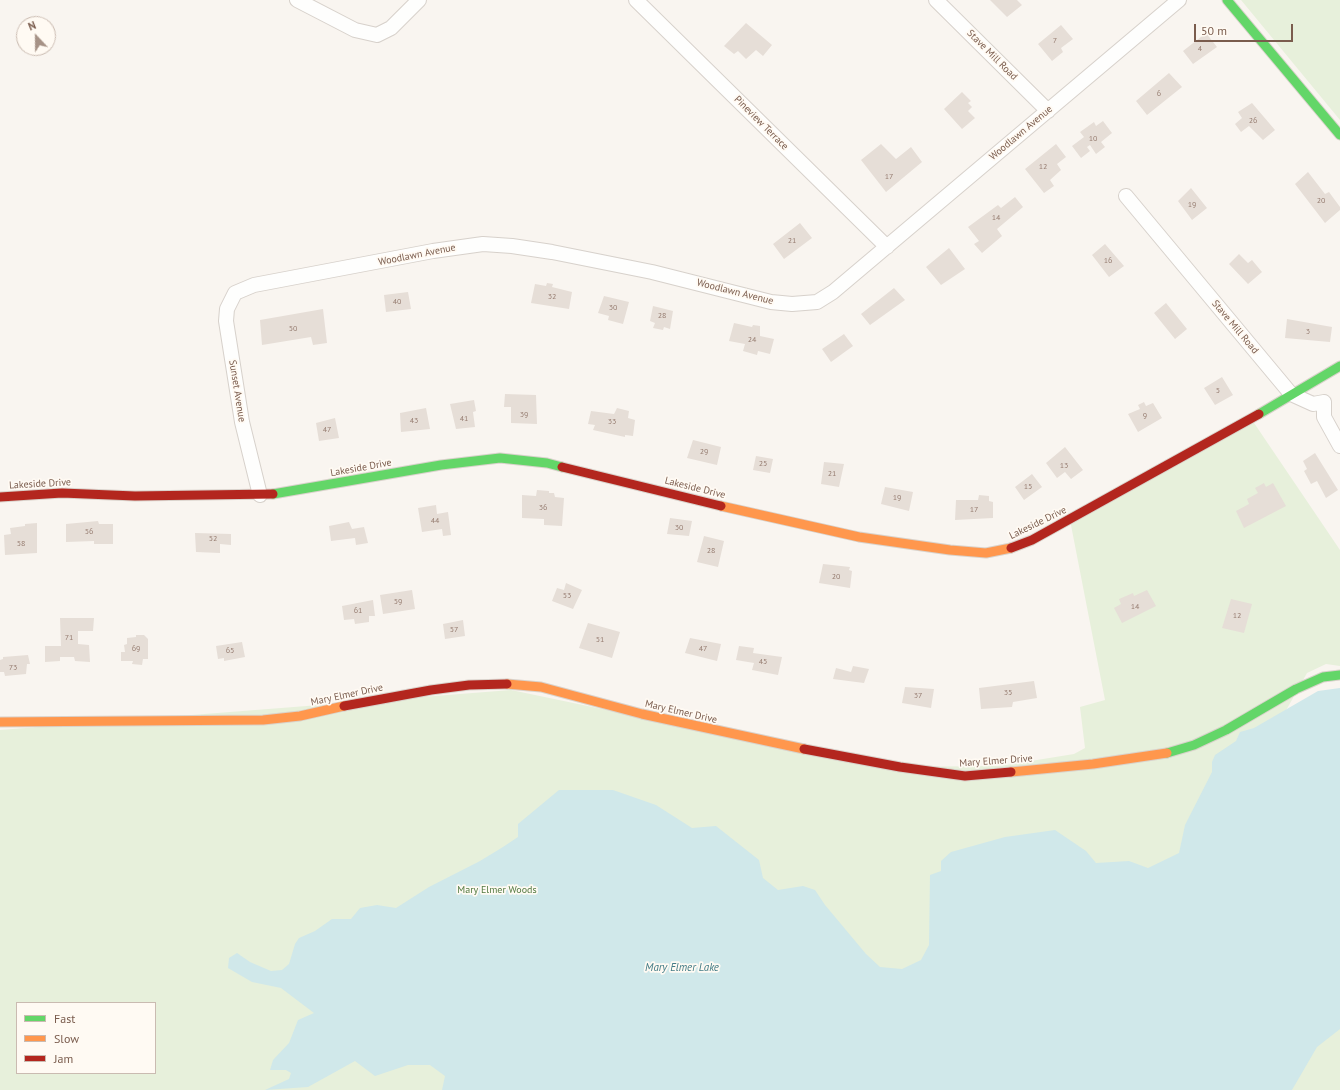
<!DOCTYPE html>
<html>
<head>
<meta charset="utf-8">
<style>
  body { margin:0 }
  #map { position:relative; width:1340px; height:1090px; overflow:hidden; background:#f9f5f0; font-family:"PT Sans",sans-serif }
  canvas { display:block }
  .legend { position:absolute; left:16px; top:1002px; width:140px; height:72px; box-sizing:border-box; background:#fffaf3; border:1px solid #cabbb1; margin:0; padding:5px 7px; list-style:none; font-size:12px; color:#7a5c4d }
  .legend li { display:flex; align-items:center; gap:8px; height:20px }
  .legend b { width:20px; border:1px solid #cabbb1 }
  .north { position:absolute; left:16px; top:16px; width:40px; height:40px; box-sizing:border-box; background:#fffaf3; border:1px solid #cabbb1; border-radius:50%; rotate:338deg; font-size:11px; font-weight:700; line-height:16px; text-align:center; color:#7a5c4d }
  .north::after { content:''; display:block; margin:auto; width:14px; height:18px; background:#a69286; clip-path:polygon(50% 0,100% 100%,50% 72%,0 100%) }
  .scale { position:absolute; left:1194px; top:24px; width:99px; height:18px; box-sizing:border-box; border:2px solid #7a5c4d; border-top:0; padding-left:5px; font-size:12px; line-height:14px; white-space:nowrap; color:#7a5c4d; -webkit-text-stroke:3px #fffaf3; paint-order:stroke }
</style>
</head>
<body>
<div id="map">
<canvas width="1340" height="1090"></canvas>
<ul class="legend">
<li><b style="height:5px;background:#63d668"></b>Fast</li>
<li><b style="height:5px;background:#ff974d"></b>Slow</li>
<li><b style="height:5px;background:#b3261e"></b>Jam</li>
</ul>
<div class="north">N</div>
<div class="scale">50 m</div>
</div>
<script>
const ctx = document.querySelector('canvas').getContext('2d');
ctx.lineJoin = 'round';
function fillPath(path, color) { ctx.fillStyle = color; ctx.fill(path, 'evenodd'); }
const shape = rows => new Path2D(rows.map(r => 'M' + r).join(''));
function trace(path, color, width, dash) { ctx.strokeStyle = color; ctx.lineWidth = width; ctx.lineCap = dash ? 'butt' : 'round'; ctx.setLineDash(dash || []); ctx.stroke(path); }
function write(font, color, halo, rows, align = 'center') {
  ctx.font = font + ' "PT Sans",sans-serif'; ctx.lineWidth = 3.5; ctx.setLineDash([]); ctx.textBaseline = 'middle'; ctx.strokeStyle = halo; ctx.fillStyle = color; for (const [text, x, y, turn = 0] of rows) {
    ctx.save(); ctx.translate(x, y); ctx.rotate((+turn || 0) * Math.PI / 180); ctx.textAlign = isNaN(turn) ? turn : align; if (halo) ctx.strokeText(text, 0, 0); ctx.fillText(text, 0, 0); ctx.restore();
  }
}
fillPath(shape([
  [1241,0,1340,0,1340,120],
  [1250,417,1340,550,1340,666,1326,664,1307,673,1284,714,1340,692,1340,1090,0,1090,0,730,511,690,880,767,1000,766,1074,754,1085,748,1080,707,1105,700,1070,520],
  [17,1003,155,1003,155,1073,17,1073]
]), '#e7f0db');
fillPath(shape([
  [1340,688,1340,1029,1317,1047,1292,1090,442,1090,445,1076,430,1065,408,1065,375,1076,355,1061,308,1087,265,1090,289,1079,291,1073,286,1070,270,1070,273,1060,289,1043,298,1020,314,1013,281,988,252,982,228,968,229,958,237,953,250,962,271,971,282,970,289,964,295,944,299,938,315,931,332,919,351,919,360,908,377,905,396,908,429,887,480,861,503,847,518,837,518,824,559,790,613,790,656,805,692,828,716,826,759,860,763,878,778,890,803,886,815,890,825,905,866,954,880,967,902,969,921,960,929,945,930,875,941,871,941,861,951,852,1005,837,1055,830,1086,851,1096,863,1129,861,1148,868,1179,853,1185,825,1212,772,1212,762,1215,755,1236,741,1240,732,1254,728,1318,691]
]), '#d0e8ea');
fillPath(shape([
  [990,0,1017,0,1022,5,1007,17],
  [746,23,772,45,763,56,756,50,746,59,738,51,734,54,724,46],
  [1061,25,1073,39,1061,48,1063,52,1052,61,1038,44],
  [1206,33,1217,47,1193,64,1183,51],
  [1169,73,1182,87,1147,115,1136,101],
  [962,92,971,101,968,103,972,107,968,111,975,118,962,129,944,109],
  [1252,103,1275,130,1263,140,1249,126,1241,132,1235,124,1242,118,1238,112],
  [1103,121,1112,133,1101,142,1105,147,1096,154,1090,145,1087,147,1090,151,1081,158,1072,146,1084,137,1080,132,1094,122,1096,126],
  [881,144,896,159,911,147,922,162,886,192,861,160],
  [1056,144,1066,157,1057,164,1061,170,1050,180,1054,186,1044,193,1025,169],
  [1308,172,1325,194,1329,192,1340,207,1340,210,1325,223,1295,184],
  [1191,188,1207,208,1192,220,1178,201],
  [1015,197,1023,207,997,229,1002,236,982,253,974,244,979,241,968,227,998,205,1001,208],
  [800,223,812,238,784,259,773,244],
  [1105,244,1124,266,1109,277,1092,255],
  [949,248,965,269,941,285,926,267],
  [1239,254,1248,263,1252,260,1262,272,1248,284,1229,264],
  [547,283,553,284,552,287,572,292,569,309,531,303,535,284,546,286],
  [894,288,905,300,870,325,861,314],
  [408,292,411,309,386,312,384,295],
  [604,296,629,302,623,324,608,320,609,316,598,313],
  [1166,303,1187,329,1175,339,1154,313],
  [653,306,673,311,670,329,664,327,663,330,653,328,655,323,650,321],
  [323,309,327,343,313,345,311,337,262,345,260,320],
  [1287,319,1332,327,1330,342,1285,338],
  [734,323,752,327,753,325,760,326,760,336,774,339,770,354,758,351,757,355,743,351,745,344,729,341],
  [844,334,853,346,831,362,822,349],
  [1222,377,1233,395,1215,405,1204,388],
  [505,394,536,395,537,424,511,423,511,407,504,407],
  [474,400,476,411,473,412,475,427,456,429,450,404],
  [1144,402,1146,406,1153,403,1162,418,1138,432,1128,414,1140,409,1138,405],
  [426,408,430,429,401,432,400,413],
  [617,408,629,411,628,418,635,420,633,436,625,435,625,437,593,430,595,425,588,424,591,411,614,414],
  [335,418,339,438,319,441,316,423],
  [693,440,721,447,717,465,687,458],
  [1065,447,1083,470,1071,479,1065,472,1057,478,1046,463],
  [1315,453,1338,490,1326,498,1317,481,1311,484,1304,471,1307,469,1303,461],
  [756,456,773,459,770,473,753,470],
  [824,462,844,464,839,487,821,484],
  [1032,474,1042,487,1024,500,1015,487],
  [1264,483,1266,487,1273,483,1286,506,1244,528,1236,511,1249,504,1247,499,1258,493,1255,488],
  [885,487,913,492,909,511,881,504],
  [537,490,549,491,549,493,554,493,555,497,564,498,562,526,544,525,544,519,522,518,522,495,536,496],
  [979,495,989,496,989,501,993,502,993,518,955,520,956,500,978,500],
  [436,505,437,514,448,512,451,535,443,536,442,529,422,532,418,508],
  [670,518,692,521,689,536,667,534],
  [98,521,99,524,113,524,113,544,94,544,94,541,66,542,66,524],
  [349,522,352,529,364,527,368,543,356,545,355,538,331,541,329,526],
  [37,523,37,553,5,555,4,535,11,534,10,528,25,526,25,524],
  [195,533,231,534,231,545,220,544,220,553,196,552],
  [704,536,724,541,718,567,697,562],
  [823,564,850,567,849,570,852,571,850,588,819,583],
  [566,583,582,590,573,609,552,601,557,588,564,590],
  [412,590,415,609,383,614,380,595],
  [1147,590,1156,606,1122,623,1114,608,1121,604,1119,599,1133,593,1134,596],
  [1231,599,1252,604,1244,633,1222,628],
  [373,600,375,616,369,616,369,622,355,624,354,619,344,620,342,606],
  [60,618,94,618,93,631,78,631,78,644,89,645,90,662,75,661,74,657,60,657,60,661,45,662,45,646,61,646],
  [463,620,465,636,445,639,443,624],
  [588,623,620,632,612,658,579,648],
  [136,635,144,635,148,639,148,659,143,659,142,665,132,664,133,661,121,661,121,652,125,652,124,645,127,644,127,638,136,637],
  [690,638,721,644,717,661,685,653],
  [242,642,245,657,224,661,224,658,218,659,216,646],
  [739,646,754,648,753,653,782,657,778,675,752,670,754,663,736,660],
  [28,655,30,664,27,664,26,674,5,676,4,672,0,672,0,660,3,659,3,657],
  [853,666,869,669,864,683,833,679,836,668,851,672],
  [1034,681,1037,698,1013,702,1012,707,981,709,979,688],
  [905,687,934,689,931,708,902,703]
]), '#e6ded7');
const street = shape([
  [297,0,355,30,377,35,391,28,419,0],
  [636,0,887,247],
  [936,0,1048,111],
  [1126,196,1291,394,1313,404,1324,402,1324,417,1340,446],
  [260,495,242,422,226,321,227,309,235,293,254,285,433,251,483,244,512,246,552,252,652,272,771,302,792,304,817,302,833,292,1179,0]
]);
const fast = shape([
  [1227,0,1340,135],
  [1259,414,1340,366],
  [273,494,441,465,500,458,547,463,562,467],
  [1167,753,1194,745,1226,730,1296,689,1323,677,1340,675]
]);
const slow = shape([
  [721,506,859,537,950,550,986,553,1011,548],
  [507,684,541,687,642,714,804,749],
  [0,722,263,720,300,716,344,706],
  [1011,772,1093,764,1167,753]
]);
const jam = shape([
  [562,467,721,506],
  [0,497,62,493,135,496,273,494],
  [1011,548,1032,540,1259,414],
  [344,706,431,690,469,685,507,684],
  [804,749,900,767,965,776,1011,772]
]);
trace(street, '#d7d1cb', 16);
trace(fast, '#d9d2cb', 11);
trace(slow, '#d9d2cb', 11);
trace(jam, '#d9d2cb', 11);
trace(street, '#fefefd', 14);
trace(fast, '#63d668', 9);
trace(slow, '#ff974d', 9);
trace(jam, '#b3261e', 9);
write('8px', '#977e72', null, [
  ["7",1055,41],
  ["4",1200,49],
  ["6",1159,94],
  ["26",1253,121],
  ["10",1093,139],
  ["12",1043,167],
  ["17",889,177],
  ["20",1321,201],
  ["19",1192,205],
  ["14",996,218],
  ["21",792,241],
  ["16",1108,261],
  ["32",552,297],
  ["40",397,302],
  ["30",613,308],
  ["28",662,316],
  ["50",293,329],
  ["3",1308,332],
  ["24",752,340],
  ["5",1218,391],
  ["39",524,415],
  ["9",1145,416],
  ["41",464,419],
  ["43",414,421],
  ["33",612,422],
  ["47",327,430],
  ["29",704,452],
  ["25",763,464],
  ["13",1064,466],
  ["21",832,474],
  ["15",1028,487],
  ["19",897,498],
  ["36",543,508],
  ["17",974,510],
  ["44",435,521],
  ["30",679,528],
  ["56",89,532],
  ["52",213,539],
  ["58",21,544],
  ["28",711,551],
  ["20",836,577],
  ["53",567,596],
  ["59",398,602],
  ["14",1135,607],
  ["61",358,611],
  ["12",1237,616],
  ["57",454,630],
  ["71",69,638],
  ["51",600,640],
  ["69",136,649],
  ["47",703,649],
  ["65",230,651],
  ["45",763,662],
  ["73",13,668],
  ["35",1008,693],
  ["37",918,696]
]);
write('10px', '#7a5c4d', '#fffaf3', [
  ["Stave Mill Road",992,55,45],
  ["Pineview Terrace",761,123,45],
  ["Woodlawn Avenue",1021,133,-40],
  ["Woodlawn Avenue",417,255,-11],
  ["Woodlawn Avenue",735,292,14],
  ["Stave Mill Road",1235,327,50],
  ["Sunset Avenue",237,391,81],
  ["Lakeside Drive",361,468,-10],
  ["Lakeside Drive",40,484,-3],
  ["Lakeside Drive",695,488,14],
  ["Lakeside Drive",1038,523,-26],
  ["Mary Elmer Drive",347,695,-12],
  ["Mary Elmer Drive",681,712,13],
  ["Mary Elmer Drive",996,761,-4]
]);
write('10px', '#537a41', '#fffaf3', [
  ["Mary Elmer Woods",497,890]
]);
write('italic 11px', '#437c86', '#fffaf3', [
  ["Mary Elmer Lake",682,968]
]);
</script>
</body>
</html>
